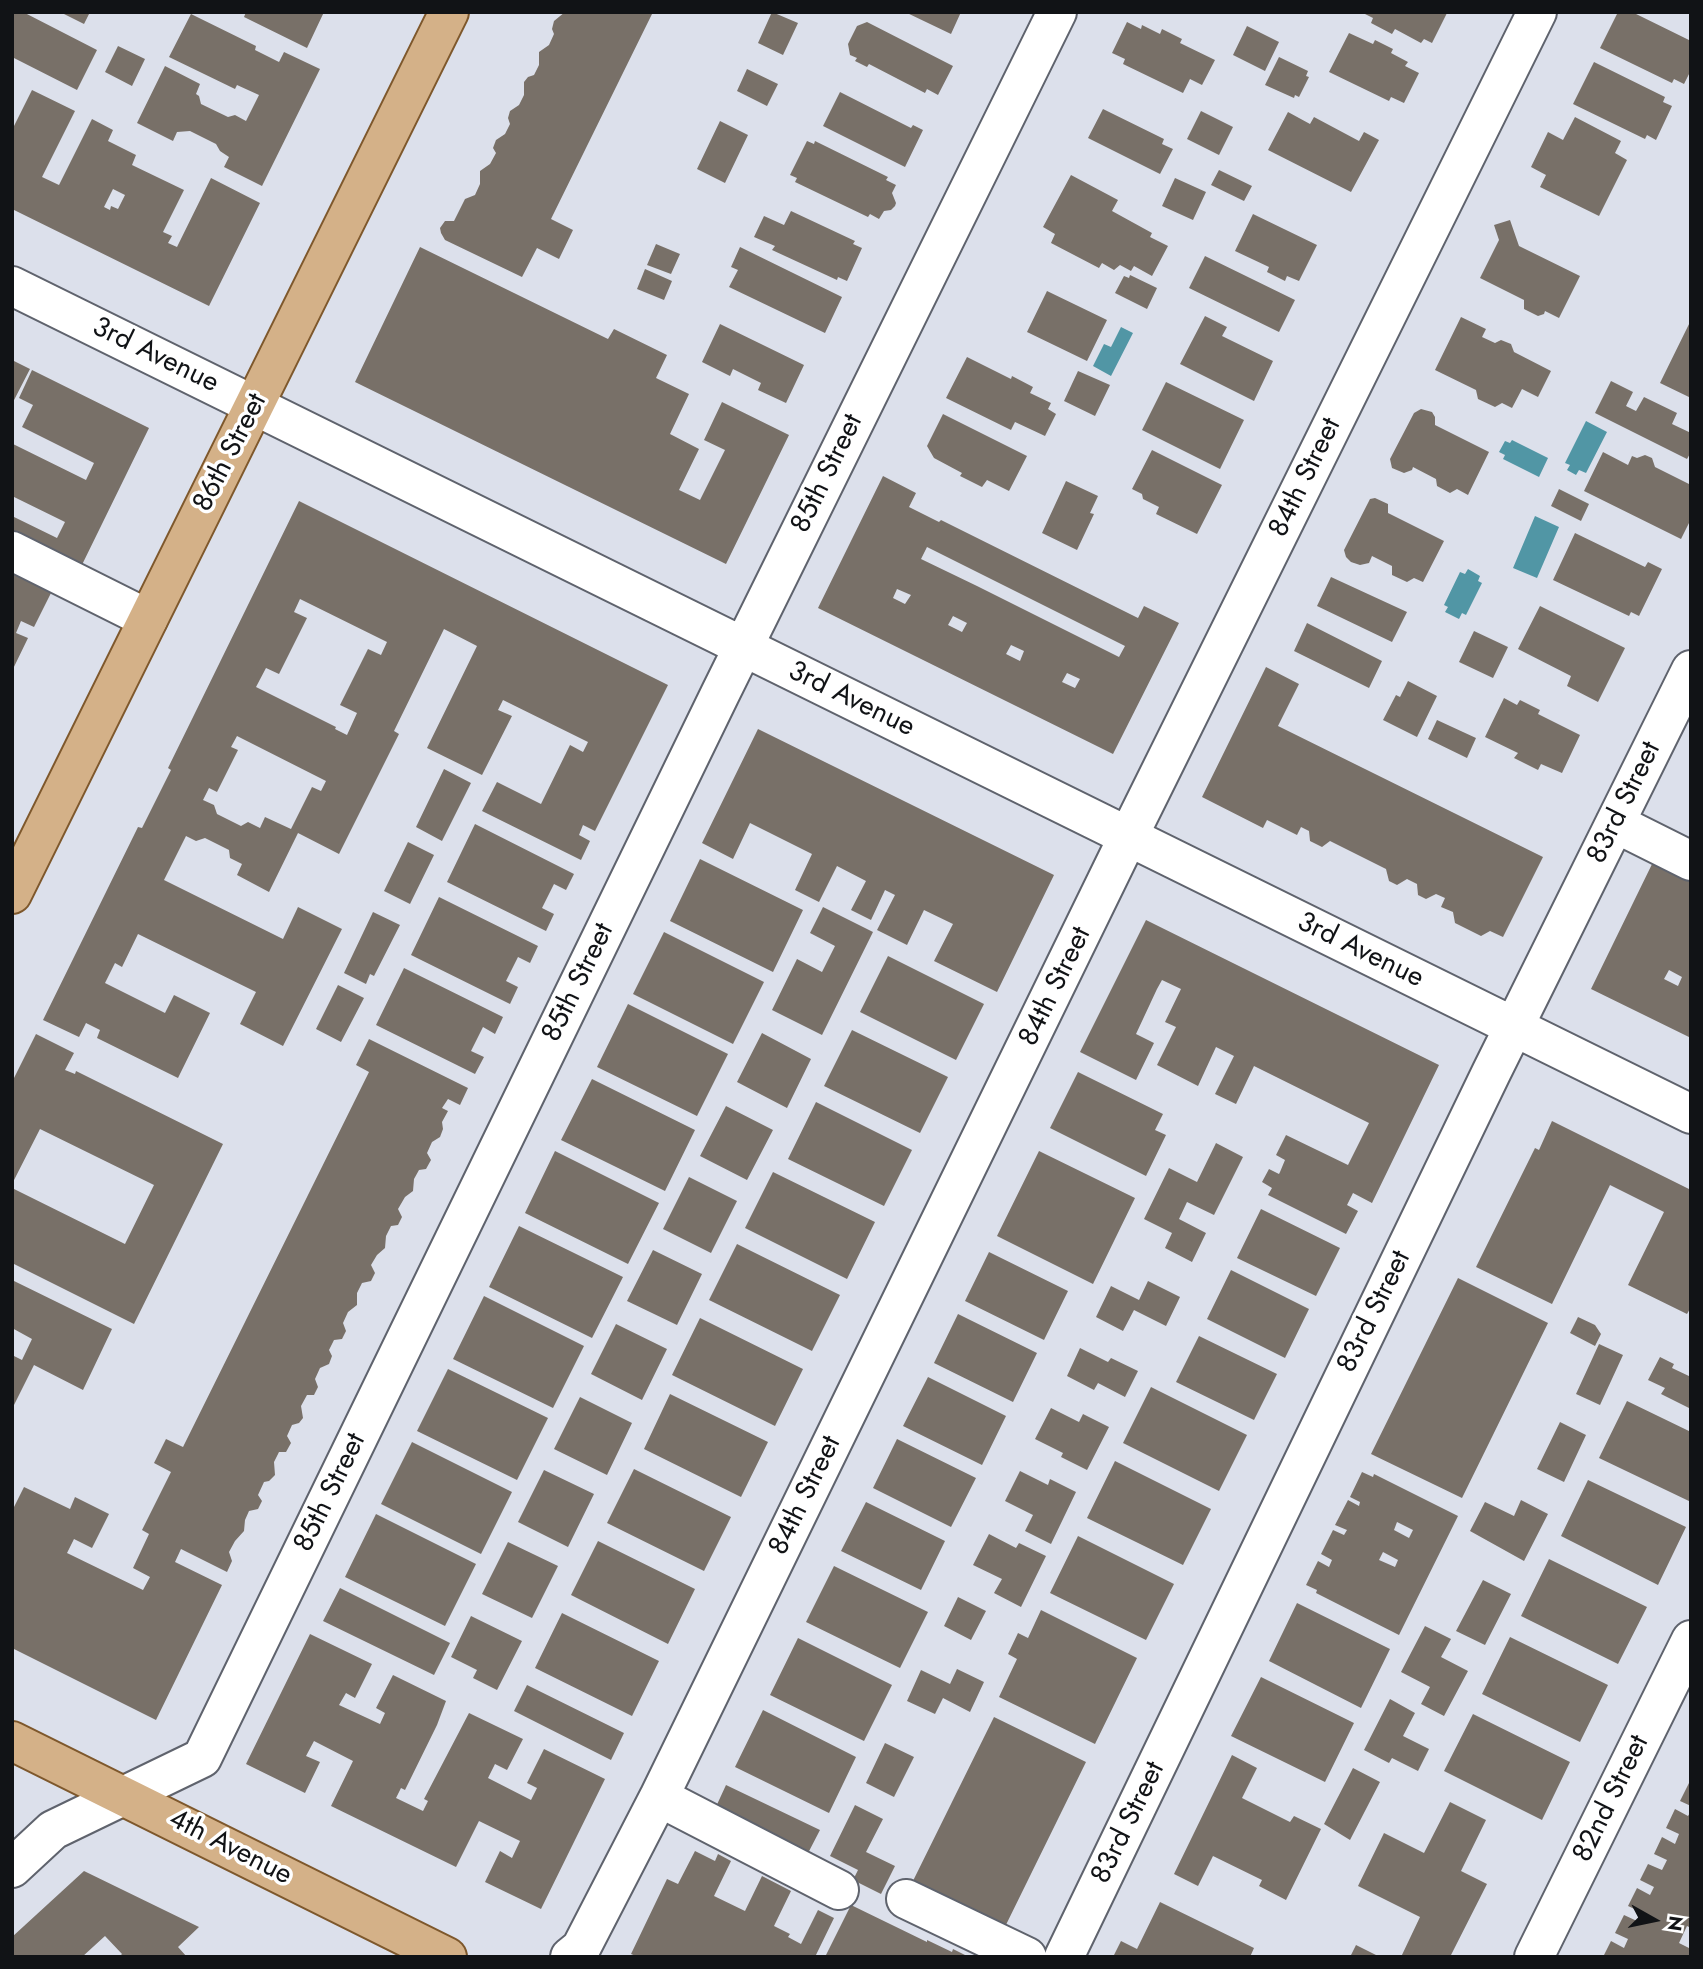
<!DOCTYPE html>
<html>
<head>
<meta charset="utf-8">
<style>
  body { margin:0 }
  #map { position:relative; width:1703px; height:1969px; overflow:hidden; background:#dce0eb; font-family:Jost,sans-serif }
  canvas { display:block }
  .frame { position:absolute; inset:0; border:14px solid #111316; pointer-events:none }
  .north { position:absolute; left:1619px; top:1885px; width:70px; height:70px; -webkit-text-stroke:5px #fff; paint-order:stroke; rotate:99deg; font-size:19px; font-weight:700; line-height:28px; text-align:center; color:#111316 }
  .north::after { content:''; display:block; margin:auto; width:24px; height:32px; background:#111316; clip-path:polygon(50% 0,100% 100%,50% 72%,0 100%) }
</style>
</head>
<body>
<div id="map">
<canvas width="1703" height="1969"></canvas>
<div class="frame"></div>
<div class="north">N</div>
</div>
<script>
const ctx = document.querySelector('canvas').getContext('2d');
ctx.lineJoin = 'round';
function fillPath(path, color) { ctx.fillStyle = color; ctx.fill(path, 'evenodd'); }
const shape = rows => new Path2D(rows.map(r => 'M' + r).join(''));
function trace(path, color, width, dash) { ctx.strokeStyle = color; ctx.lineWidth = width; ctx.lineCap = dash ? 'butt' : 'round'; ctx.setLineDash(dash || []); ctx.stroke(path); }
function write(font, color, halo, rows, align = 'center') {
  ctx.font = font + ' Jost,sans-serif'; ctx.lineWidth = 7; ctx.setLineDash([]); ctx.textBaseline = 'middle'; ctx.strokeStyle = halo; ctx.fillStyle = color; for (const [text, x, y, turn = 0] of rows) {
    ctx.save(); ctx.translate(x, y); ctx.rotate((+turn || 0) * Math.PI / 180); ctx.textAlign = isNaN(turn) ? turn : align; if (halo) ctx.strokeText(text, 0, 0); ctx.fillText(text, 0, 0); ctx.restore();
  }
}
fillPath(shape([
  [1121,327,1133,333,1111,376,1093,366,1104,344,1111,347],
  [1586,421,1607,432,1586,473,1579,470,1576,475,1567,470,1570,465,1565,463],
  [1512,440,1548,458,1539,477,1503,459,1505,455,1499,452,1505,441,1510,443],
  [1535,516,1559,527,1537,578,1513,568],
  [1468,569,1480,576,1478,581,1482,583,1466,615,1462,613,1459,619,1445,612,1448,607,1444,605,1460,572,1465,574]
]), '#5196a5');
fillPath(shape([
  [12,12,23,12,97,50,77,90,12,57],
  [60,12,90,12,84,24],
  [246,12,324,12,307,48,244,17],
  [565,12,653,12,551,219,573,230,559,259,537,248,522,277,445,240,441,233,440,228,445,221,454,221,465,199,475,195,480,184,480,171,490,164,496,153,493,148,496,140,505,134,510,124,508,118,510,111,519,105,524,95,524,82,528,77,534,75,539,65,539,52,549,45,554,34,552,29,554,21],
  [772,12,798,23,783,55,758,43],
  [905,12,961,12,951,34],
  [1361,12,1446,12,1447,13,1432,43,1424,39,1421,43,1395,29,1392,34,1371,23,1373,18],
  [1618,12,1632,12,1691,41,1691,70,1684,84,1674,79,1672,83,1600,48],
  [191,14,256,46,255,50,279,62,284,52,320,69,262,186,224,167,229,157,220,151,216,144,190,131,177,132,173,141,137,123,165,66,200,84,196,94,199,96,201,104,228,117,235,115,246,121,259,95,237,85,235,89,169,57],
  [867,22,953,66,938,95,927,89,925,93,869,64,867,67,855,61,857,58,850,55,848,44,857,26],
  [1127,22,1141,29,1142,25,1160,34,1162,29,1182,39,1180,43,1215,60,1202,85,1190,79,1183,93,1123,64,1125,59,1112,53],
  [1247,26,1279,42,1265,71,1233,55],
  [1349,33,1373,44,1375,40,1393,49,1391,53,1408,62,1405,66,1419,73,1404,103,1391,97,1389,101,1329,72],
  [118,46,145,59,132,86,105,72],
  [1279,57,1308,71,1306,76,1309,77,1299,97,1295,95,1294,98,1265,85],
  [1594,62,1665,97,1663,102,1672,106,1656,140,1647,135,1645,139,1573,104],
  [747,69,778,84,767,106,737,91],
  [32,90,75,111,42,177,59,185,92,119,113,130,108,141,136,155,132,165,184,190,163,232,172,236,168,243,177,247,211,178,260,203,209,306,12,209,12,130],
  [113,189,125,195,118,209,111,206,110,210,104,207],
  [840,92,911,128,913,125,923,130,905,167,823,126],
  [1103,109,1164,139,1162,144,1173,149,1160,174,1088,138],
  [1201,111,1233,127,1219,155,1187,139],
  [1288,112,1310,124,1314,117,1359,141,1364,132,1379,140,1351,192,1268,150],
  [1575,117,1621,141,1615,153,1627,160,1599,216,1540,187,1546,175,1531,167,1548,132,1563,140],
  [720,121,748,135,725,183,697,169],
  [807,141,814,144,815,141,888,177,886,180,896,185,892,193,896,203,895,206,891,210,884,211,879,219,870,214,868,217,795,182,797,178,790,175],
  [1219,170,1252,186,1244,201,1211,185],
  [1071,175,1118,200,1112,211,1152,233,1150,237,1168,246,1152,276,1134,266,1131,271,1120,265,1114,270,1102,263,1099,268,1051,243,1055,234,1043,227],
  [1175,178,1206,192,1193,220,1162,206],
  [791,211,855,241,853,244,862,248,847,281,838,277,837,280,772,250,775,246,754,237,764,216,784,225],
  [1253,214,1317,245,1299,281,1287,276,1285,281,1267,272,1269,267,1235,251],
  [1510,220,1519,246,1580,276,1559,318,1545,311,1544,314,1538,316,1524,309,1524,300,1480,278,1499,240,1494,225],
  [656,244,680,254,671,274,647,265],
  [420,247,608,339,614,329,667,355,656,378,689,394,670,434,699,449,679,490,700,500,725,450,704,440,722,402,789,435,726,564,355,382],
  [740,247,842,297,825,333,729,287,738,270,731,267],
  [1205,256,1295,300,1279,332,1189,288],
  [645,269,672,281,664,300,637,289],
  [1130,275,1157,288,1147,309,1115,293,1124,276,1129,278],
  [1047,291,1107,320,1087,361,1027,332],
  [1205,316,1227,327,1222,336,1273,361,1254,401,1180,364],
  [1461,317,1486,329,1482,337,1495,343,1501,340,1511,344,1514,352,1551,371,1538,397,1522,389,1512,408,1502,403,1495,407,1478,399,1476,390,1435,370],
  [1691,320,1691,398,1660,383],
  [720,324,804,365,786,403,758,390,761,383,733,369,730,376,702,362],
  [967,357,1011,379,1012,376,1033,387,1030,393,1051,403,1048,409,1056,414,1045,436,1015,422,1011,430,946,398],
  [12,360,30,369,12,404],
  [32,370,149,428,77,575,12,542,12,516,57,538,65,522,12,496,13,444,86,480,94,463,22,427,33,405,19,398],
  [1078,371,1110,385,1095,416,1064,401],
  [1611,381,1633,392,1626,406,1636,411,1644,397,1677,413,1672,424,1691,433,1691,452,1687,459,1595,413],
  [1166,382,1244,420,1220,469,1142,430],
  [1421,409,1432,412,1435,417,1435,425,1489,452,1468,495,1457,489,1450,493,1437,486,1436,479,1413,467,1412,470,1404,473,1392,468,1390,459,1414,413],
  [943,414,1027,456,1009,491,987,480,982,487,960,476,962,473,934,458,927,446],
  [1152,450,1222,485,1197,534,1156,514,1159,507,1143,499,1142,494,1132,489],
  [1603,452,1628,465,1632,456,1637,458,1645,455,1652,458,1655,467,1691,485,1691,519,1681,539,1584,491],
  [883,476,916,493,909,507,939,522,941,520,1138,618,1144,606,1179,623,1113,754,818,608],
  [927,547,1125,646,1119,657,977,586,921,559],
  [897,589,911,595,905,604,893,598],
  [953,616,967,623,962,632,948,625],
  [1011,645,1024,651,1020,661,1006,654],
  [1067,673,1080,679,1075,688,1062,682],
  [1066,481,1098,496,1090,513,1094,514,1077,550,1042,533],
  [1559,489,1589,504,1581,521,1551,506],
  [1375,498,1388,504,1388,513,1444,541,1423,582,1414,578,1407,582,1392,575,1392,566,1372,556,1369,563,1360,565,1351,562,1346,557,1344,550,1370,499],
  [299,501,668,685,595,831,583,825,579,835,590,841,581,860,482,811,497,782,541,804,570,745,583,752,588,742,503,700,498,710,512,716,482,775,427,748,477,646,444,629,394,731,399,734,339,854,298,833,269,892,237,875,242,864,230,858,229,850,205,838,196,841,186,836,164,880,283,939,298,907,342,929,283,1046,240,1024,256,992,138,934,122,967,115,963,105,983,165,1013,174,995,210,1013,178,1078,97,1038,100,1030,86,1023,79,1037,43,1020,138,827,142,828,171,770,168,768],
  [300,599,387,642,381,655,368,649,340,705,357,713,347,735,335,729,336,727,256,687,266,668,279,674,307,618,294,612],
  [237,736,326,781,321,791,312,787,291,829,265,817,260,828,248,822,241,826,217,814,214,805,203,800,209,788,217,792,238,750,231,747],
  [1575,533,1645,567,1648,562,1662,569,1639,616,1631,612,1629,616,1553,580],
  [12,559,57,581,34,627,21,621,16,633,28,638,12,671],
  [1331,577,1407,612,1392,642,1317,606],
  [1540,606,1625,648,1598,702,1567,686,1571,676,1518,649],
  [1307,623,1382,661,1369,688,1294,651],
  [1474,631,1508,647,1493,678,1459,662],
  [1266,667,1299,684,1278,726,1543,857,1503,937,1490,931,1481,936,1455,923,1453,912,1441,907,1445,898,1436,894,1426,899,1418,895,1417,884,1407,879,1397,885,1389,881,1386,869,1330,841,1322,847,1310,841,1309,831,1301,827,1297,835,1267,820,1263,828,1202,797],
  [1408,681,1437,696,1417,737,1383,720,1396,695,1400,697],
  [1504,698,1517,705,1520,700,1540,710,1538,714,1580,735,1562,773,1541,764,1538,770,1514,758,1518,753,1485,737],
  [1437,720,1476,738,1467,758,1428,739],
  [758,729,1054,875,997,992,934,961,953,924,924,910,907,945,877,930,895,895,885,890,871,920,851,910,866,881,837,866,819,902,795,890,812,854,750,823,733,859,702,843],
  [444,769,471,783,442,841,416,827],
  [475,824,574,874,566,890,554,884,542,908,554,914,546,931,447,882],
  [408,842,434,855,410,904,384,891],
  [1655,858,1691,876,1691,1038,1591,989],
  [1669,970,1682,977,1678,986,1664,979],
  [700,859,803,910,773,972,670,921],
  [439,897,538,946,530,963,518,957,506,981,518,987,510,1004,411,955],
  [823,907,873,932,822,1035,772,1010,797,959,822,972,835,946,810,933],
  [373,912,400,925,374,976,370,974,366,984,344,973],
  [1146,920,1439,1065,1372,1203,1353,1193,1347,1205,1358,1211,1346,1234,1268,1195,1272,1188,1262,1182,1269,1169,1279,1174,1280,1172,1285,1160,1276,1155,1286,1135,1348,1165,1369,1123,1254,1066,1236,1104,1215,1094,1234,1056,1216,1047,1198,1086,1157,1065,1176,1027,1165,1022,1181,989,1162,980,1157,989,1136,1034,1154,1043,1136,1080,1080,1052],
  [664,932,764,982,733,1044,633,994],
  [888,956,984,1004,956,1060,860,1012],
  [404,968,503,1017,495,1034,483,1027,471,1051,484,1057,475,1074,376,1025],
  [338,985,364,998,341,1042,316,1029],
  [628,1004,728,1054,697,1116,597,1067],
  [852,1030,948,1077,920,1133,824,1086],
  [762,1033,811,1059,787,1108,737,1082],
  [36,1034,74,1053,65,1070,75,1074,76,1071,223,1144,134,1324,12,1263,12,1188,125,1244,154,1185,40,1129,12,1184,12,1082],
  [369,1039,468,1088,460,1105,448,1099,442,1108,448,1111,442,1122,443,1129,440,1137,432,1142,427,1153,431,1160,426,1169,419,1170,414,1179,413,1191,405,1197,398,1209,402,1217,398,1225,391,1226,386,1236,385,1248,377,1255,371,1265,375,1273,371,1281,362,1283,357,1293,357,1305,348,1312,343,1323,346,1331,342,1339,334,1340,329,1350,332,1356,329,1364,320,1368,315,1379,318,1387,314,1395,307,1395,301,1406,303,1418,299,1423,292,1425,287,1436,291,1443,286,1452,279,1452,274,1462,275,1475,269,1481,264,1482,258,1495,262,1501,258,1509,249,1511,245,1520,244,1531,235,1541,229,1552,232,1561,227,1572,181,1549,175,1562,222,1585,156,1720,12,1648,12,1511,24,1487,70,1509,75,1497,109,1514,92,1548,74,1539,67,1553,143,1590,150,1577,133,1568,149,1534,142,1530,171,1472,154,1463,166,1439,183,1447,369,1072,356,1065],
  [1078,1072,1163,1114,1155,1130,1166,1135,1146,1176,1050,1128],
  [592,1079,695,1130,665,1191,561,1140],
  [816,1102,912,1150,884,1206,788,1159],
  [726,1106,773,1130,747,1180,700,1156],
  [1552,1121,1691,1190,1691,1307,1687,1314,1628,1285,1664,1212,1610,1185,1552,1304,1476,1267,1535,1148,1539,1150],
  [1216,1143,1243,1157,1214,1215,1187,1202,1179,1219,1206,1233,1192,1262,1165,1248,1172,1233,1144,1219,1169,1168,1197,1182],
  [555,1151,659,1203,628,1264,525,1213],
  [1039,1151,1135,1198,1093,1284,997,1236],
  [773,1172,875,1222,847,1279,745,1228],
  [689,1177,737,1201,711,1253,663,1229],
  [1261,1209,1340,1248,1316,1296,1237,1258],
  [519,1226,623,1277,592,1338,489,1287],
  [737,1244,840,1295,812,1351,709,1300],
  [653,1250,702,1274,677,1325,627,1301],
  [989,1252,1068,1291,1044,1340,965,1301],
  [1231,1270,1309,1309,1285,1358,1207,1319],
  [1458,1278,1548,1323,1462,1498,1371,1454],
  [12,1280,112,1329,83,1390,34,1365,12,1409,12,1355,22,1360,32,1339,12,1328],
  [1148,1281,1180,1297,1166,1326,1134,1310,1123,1331,1096,1317,1111,1286,1139,1300],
  [484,1296,584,1346,553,1408,453,1359],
  [958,1314,1037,1353,1013,1402,934,1363],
  [1578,1317,1595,1325,1601,1334,1595,1346,1570,1333],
  [700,1318,803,1369,775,1426,672,1375],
  [616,1324,667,1349,642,1400,591,1374],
  [1199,1336,1277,1374,1254,1420,1176,1382],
  [1599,1344,1623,1355,1600,1405,1576,1394],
  [1080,1348,1108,1362,1111,1358,1138,1371,1125,1397,1098,1383,1094,1390,1067,1376],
  [1660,1357,1674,1364,1672,1368,1691,1377,1691,1409,1661,1394,1665,1388,1648,1380],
  [448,1369,548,1418,517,1480,417,1431],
  [928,1377,1006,1416,982,1465,903,1426],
  [1151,1387,1247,1435,1219,1491,1123,1443],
  [670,1394,768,1442,741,1497,644,1449],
  [580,1397,632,1423,607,1475,554,1449],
  [1627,1401,1691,1432,1691,1502,1599,1458],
  [1051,1408,1079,1422,1083,1414,1109,1427,1087,1470,1061,1457,1063,1453,1035,1439],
  [1560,1422,1586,1435,1564,1482,1537,1469],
  [897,1439,976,1478,951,1527,873,1488],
  [412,1442,512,1492,481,1554,381,1504],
  [1115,1461,1211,1509,1183,1565,1087,1518],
  [634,1469,731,1517,704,1571,607,1523],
  [544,1470,594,1494,568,1547,518,1522],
  [1020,1471,1048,1485,1050,1479,1076,1492,1051,1544,1025,1531,1033,1515,1005,1501],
  [1362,1472,1373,1477,1374,1474,1458,1516,1399,1635,1316,1593,1317,1590,1306,1585,1318,1561,1329,1567,1332,1560,1321,1554,1333,1530,1344,1535,1347,1530,1335,1525,1348,1500,1359,1506,1360,1502,1350,1497],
  [1397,1522,1413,1530,1409,1538,1394,1530],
  [1383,1552,1398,1560,1395,1567,1379,1560],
  [1588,1480,1686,1527,1658,1585,1561,1536],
  [1521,1500,1548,1514,1524,1561,1470,1531,1485,1502,1514,1516],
  [866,1502,945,1541,921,1590,841,1551],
  [376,1514,476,1564,445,1626,345,1577],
  [989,1534,1016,1548,1019,1543,1046,1556,1021,1607,994,1593,1002,1579,973,1565],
  [1078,1536,1174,1584,1146,1640,1050,1593],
  [598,1541,695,1589,668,1644,571,1595],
  [508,1542,558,1566,532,1618,482,1594],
  [1549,1559,1647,1607,1618,1664,1521,1616],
  [834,1566,928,1612,900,1668,806,1622],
  [1483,1580,1511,1594,1485,1645,1456,1631],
  [340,1588,450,1643,434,1675,323,1621],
  [958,1597,986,1611,971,1640,944,1626],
  [1297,1603,1390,1649,1361,1708,1269,1661],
  [1041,1610,1137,1658,1095,1744,999,1697,1017,1659,1008,1654,1018,1633,1028,1638],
  [562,1613,659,1661,632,1716,535,1668],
  [471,1616,522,1641,497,1690,473,1678,477,1670,451,1657],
  [1425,1626,1451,1639,1441,1657,1468,1671,1444,1716,1421,1704,1430,1687,1401,1672],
  [310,1634,372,1664,355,1698,346,1693,339,1705,380,1724,385,1713,376,1708,393,1675,446,1701,437,1725,405,1790,401,1788,396,1798,423,1811,428,1801,424,1799,469,1713,523,1739,507,1770,495,1764,488,1778,531,1800,537,1788,527,1783,544,1749,605,1779,541,1909,485,1882,500,1851,512,1858,520,1841,479,1821,456,1867,331,1806,353,1761,314,1741,306,1756,320,1762,305,1793,246,1764],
  [1510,1637,1608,1685,1580,1742,1482,1694],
  [798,1638,892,1685,864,1741,770,1695],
  [957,1669,984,1682,970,1712,943,1698,935,1714,907,1701,921,1670,950,1684],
  [1261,1677,1354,1723,1325,1782,1231,1736],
  [527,1685,624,1733,611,1760,514,1711],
  [1390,1699,1415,1713,1403,1736,1429,1749,1418,1771,1392,1758,1389,1763,1364,1750],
  [763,1710,856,1757,829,1813,735,1767],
  [1473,1714,1570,1762,1542,1820,1444,1771],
  [994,1717,1086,1762,1000,1937,908,1891],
  [885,1743,914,1757,894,1797,866,1783],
  [1232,1755,1257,1768,1242,1798,1290,1822,1294,1816,1321,1829,1286,1900,1259,1886,1262,1880,1213,1856,1198,1886,1174,1874],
  [1353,1768,1380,1782,1350,1840,1324,1824],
  [1689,1783,1691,1784,1691,1806,1680,1801],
  [726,1785,820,1830,806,1857,714,1811],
  [1450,1802,1486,1820,1461,1871,1487,1884,1450,1957,1401,1957,1420,1917,1358,1886,1384,1833,1424,1853],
  [855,1805,883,1819,866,1852,895,1866,881,1894,853,1880,858,1870,830,1856],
  [1675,1809,1688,1816,1691,1811,1691,1928,1687,1926,1679,1943,1691,1949,1691,1957,1603,1957,1611,1941,1624,1948,1628,1939,1615,1933,1624,1915,1637,1921,1641,1912,1628,1906,1637,1888,1650,1895,1654,1887,1640,1880,1648,1864,1662,1870,1667,1860,1654,1854,1662,1837,1675,1844,1679,1834,1666,1828],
  [695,1851,715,1861,718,1854,731,1861,714,1896,745,1911,762,1876,791,1891,774,1926,790,1934,788,1937,801,1944,818,1910,834,1918,815,1957,638,1957,631,1954,667,1879,678,1884],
  [84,1871,199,1927,178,1947,187,1957,119,1957,122,1954,105,1936,82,1957,12,1957,12,1937],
  [1160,1902,1254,1948,1250,1957,1113,1957,1121,1941,1137,1949],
  [851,1905,927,1942,927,1940,952,1952,953,1949,969,1957,825,1957],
  [1356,1945,1380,1957,1350,1957]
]), '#787068');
const minor = shape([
  [12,286,1691,1114],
  [12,551,148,619],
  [1615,823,1691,861],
  [659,1797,839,1890],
  [12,1868,53,1830,202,1758,720,694,1057,12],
  [906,1899,1027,1957],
  [570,1957,581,1948,659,1797,1128,837,1537,12],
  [1064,1957,1491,1073,1691,670],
  [1534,1957,1691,1640]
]);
const major = shape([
  [12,894,449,12],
  [12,1741,447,1957]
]);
trace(minor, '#5f636d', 42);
trace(major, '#7e582c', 42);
trace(minor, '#fff', 38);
trace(major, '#d4b188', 38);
write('28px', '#111316', '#fff', [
  ["3rd Avenue",155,356,26],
  ["86th Street",231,453,-63],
  ["85th Street",828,474,-64],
  ["84th Street",1306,478,-64],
  ["3rd Avenue",851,700,26],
  ["83rd Street",1625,803,-64],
  ["3rd Avenue",1360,951,26],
  ["85th Street",579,983,-64],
  ["84th Street",1056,987,-64],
  ["83rd Street",1375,1312,-64],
  ["85th Street",331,1493,-64],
  ["84th Street",806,1496,-64],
  ["82nd Street",1612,1799,-64],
  ["83rd Street",1129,1823,-64],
  ["4th Avenue",230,1848,27]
]);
</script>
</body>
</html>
